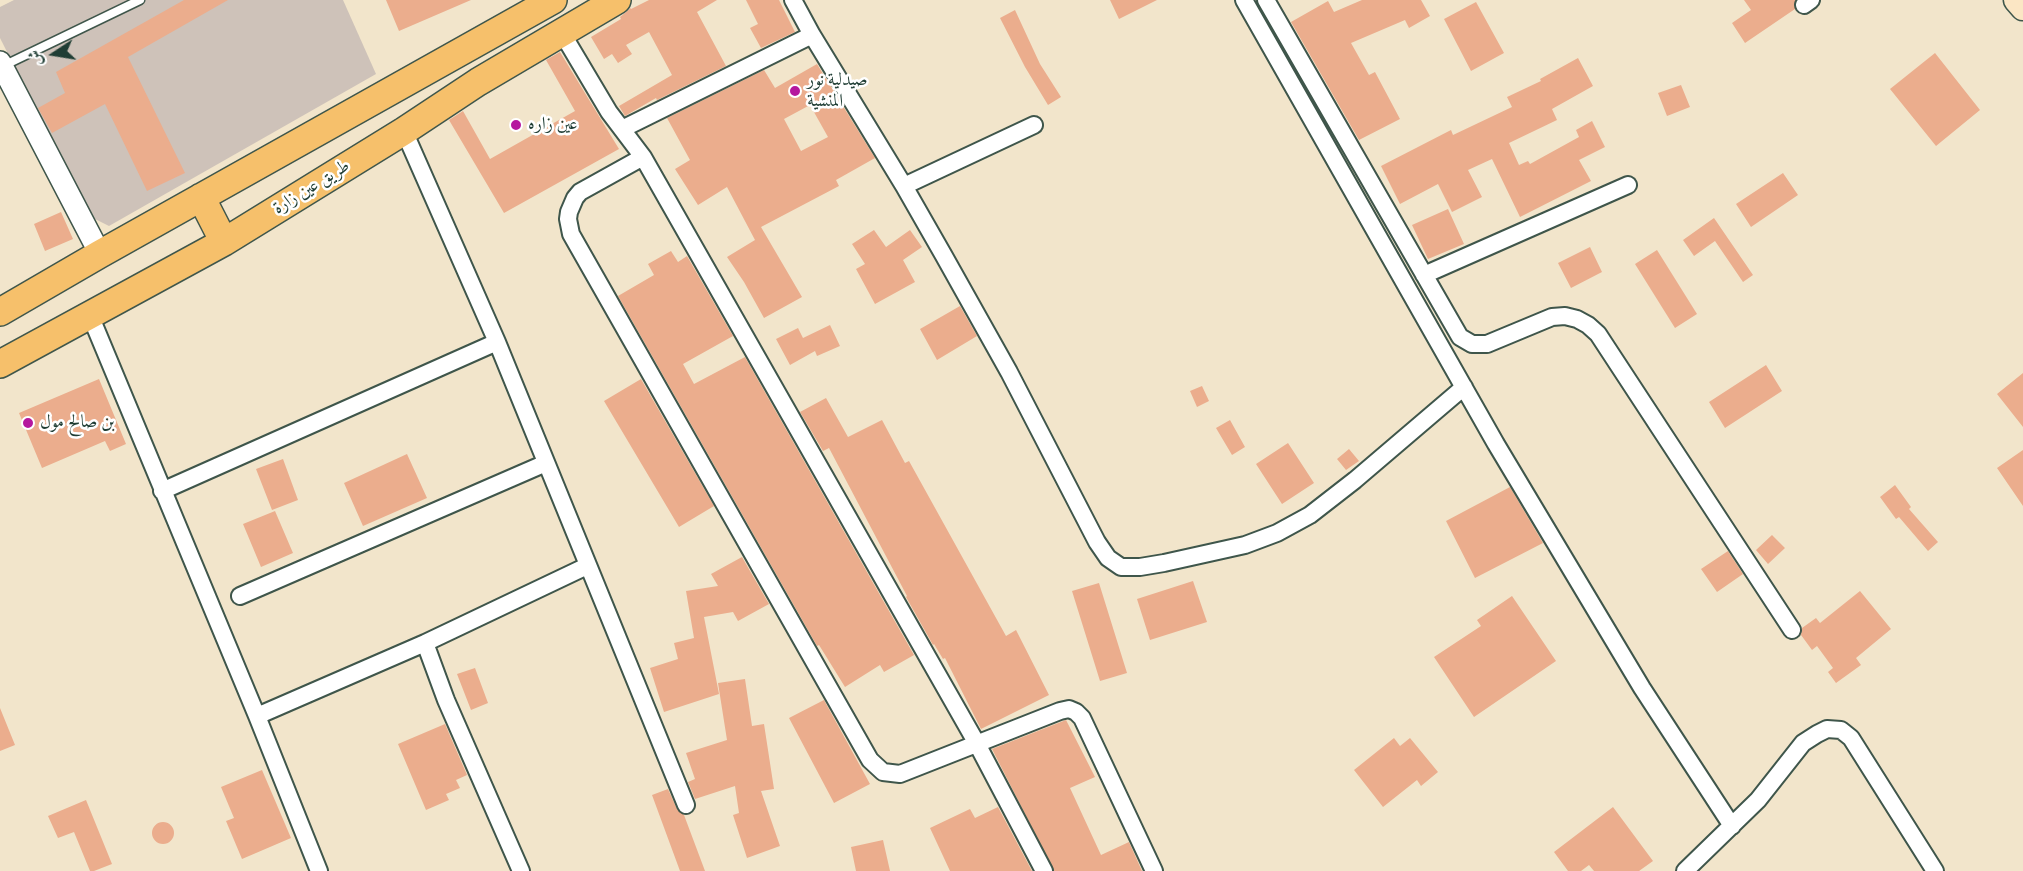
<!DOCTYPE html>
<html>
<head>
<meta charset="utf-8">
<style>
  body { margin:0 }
  #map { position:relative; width:2023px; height:871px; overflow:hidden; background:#f2e5cb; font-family:"IM FELL English",Amiri,serif }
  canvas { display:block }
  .north { position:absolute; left:24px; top:24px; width:60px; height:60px; -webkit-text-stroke:4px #fff; paint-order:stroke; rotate:258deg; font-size:16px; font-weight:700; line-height:24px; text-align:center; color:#1f3d34 }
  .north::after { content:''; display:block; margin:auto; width:21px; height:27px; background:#1f3d34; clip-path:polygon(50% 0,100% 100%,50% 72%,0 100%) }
</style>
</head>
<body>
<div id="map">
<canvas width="2023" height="871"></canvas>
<div class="north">ش</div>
</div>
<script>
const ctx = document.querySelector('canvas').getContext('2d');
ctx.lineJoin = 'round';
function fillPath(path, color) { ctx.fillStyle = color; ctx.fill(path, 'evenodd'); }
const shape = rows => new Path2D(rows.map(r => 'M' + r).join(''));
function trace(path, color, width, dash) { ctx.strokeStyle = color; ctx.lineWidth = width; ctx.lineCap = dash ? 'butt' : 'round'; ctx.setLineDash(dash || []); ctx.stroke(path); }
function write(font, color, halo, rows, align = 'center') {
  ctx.font = font + ' "IM FELL English",Amiri,serif'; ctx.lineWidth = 5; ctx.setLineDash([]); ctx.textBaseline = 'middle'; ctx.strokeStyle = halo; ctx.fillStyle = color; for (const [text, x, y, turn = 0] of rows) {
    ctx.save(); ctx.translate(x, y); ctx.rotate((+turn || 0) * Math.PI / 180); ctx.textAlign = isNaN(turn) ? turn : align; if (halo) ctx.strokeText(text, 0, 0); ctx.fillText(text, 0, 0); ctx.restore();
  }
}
fillPath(shape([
  [14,0,343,0,376,74,109,226,91,217,0,38,0,7]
]), '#cec2b9');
fillPath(shape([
  [184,0,228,0,128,57,185,173,147,191,105,104,52,133,38,108,65,93,56,72],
  [386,0,471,0,399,31],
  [649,0,717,0,697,12,726,66,657,100,656,98,625,116,619,106,672,75,649,32,626,45,632,54,618,63,612,54,604,59,591,37,621,19,620,17,631,8,631,9],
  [746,0,779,0,795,32,761,48,750,28,758,24],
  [1110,0,1157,0,1119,19],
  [1362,0,1421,0,1430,16,1409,28,1405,20,1351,43,1369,75,1375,72,1400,119,1359,140,1291,22,1328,1,1334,12],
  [1744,0,1795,0,1795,9,1745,43,1732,23,1751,10],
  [1476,2,1504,53,1471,71,1444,19],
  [1015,10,1040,64,1061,97,1048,105,1025,67,1000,18],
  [560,52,619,149,504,213,449,120,463,111,490,159,575,111,546,60],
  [1935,53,1980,110,1936,146,1890,89],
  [1578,58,1593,86,1552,109,1557,120,1509,143,1519,165,1528,161,1530,164,1579,137,1576,130,1592,121,1605,147,1579,160,1591,181,1520,217,1492,159,1468,170,1482,197,1452,212,1438,184,1400,204,1381,166,1451,130,1453,135,1512,107,1507,97,1541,81,1540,79],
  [817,64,875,158,836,180,839,186,761,227,802,297,764,318,744,282,727,257,755,240,727,187,698,205,675,169,690,160,667,118,764,70,775,88],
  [810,105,828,137,801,151,784,119],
  [1681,85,1690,107,1667,116,1658,93],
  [1783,173,1798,195,1751,227,1736,204],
  [1448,209,1464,244,1428,259,1412,225],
  [61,212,73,239,45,251,34,224],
  [1714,218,1753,275,1743,282,1715,241,1694,256,1683,240],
  [874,230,886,247,910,230,922,247,903,260,915,282,875,304,856,269,865,264,852,244],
  [1590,247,1602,272,1571,288,1558,263],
  [1657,250,1697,314,1675,328,1635,264],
  [671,251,678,262,687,256,733,336,683,364,694,384,745,357,914,655,884,672,880,665,845,687,819,645,817,646,618,296,654,275,648,264],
  [960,306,977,336,937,360,920,329],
  [830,325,840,346,817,356,815,351,790,365,776,339,798,328,803,338],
  [1766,365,1782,391,1725,428,1709,402],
  [2023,373,2023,427,1997,394],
  [99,379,126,444,110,451,105,441,42,468,19,413],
  [641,379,714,506,679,527,604,401],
  [1202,386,1209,401,1197,407,1190,391],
  [826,398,848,437,882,420,905,463,909,461,1006,636,1016,630,1049,695,981,729,945,658,943,659,934,644,933,645,906,597,907,596,829,448,823,451,800,412],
  [1230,420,1245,447,1232,455,1216,428],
  [1288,443,1314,483,1282,504,1256,464],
  [1349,449,1359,461,1346,470,1337,459],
  [2023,450,2023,506,1997,468],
  [407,454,427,498,363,526,344,483],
  [283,459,298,500,272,510,256,469],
  [1895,485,1911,507,1909,509,1938,542,1928,551,1899,517,1896,519,1880,497],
  [1510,487,1543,543,1475,578,1446,521],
  [275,511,293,553,261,567,243,524],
  [1772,535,1785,548,1768,564,1756,550],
  [1728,551,1743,574,1717,592,1701,569],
  [742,557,769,604,738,621,733,612,704,617,719,694,664,712,650,668,678,659,674,643,694,638,686,591,718,586,711,574],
  [1193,581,1207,622,1150,640,1137,599],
  [1099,583,1127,673,1100,681,1072,591],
  [1860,591,1891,629,1856,658,1861,665,1836,683,1828,672,1833,668,1817,646,1812,650,1801,635,1802,628,1816,618,1820,623],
  [1512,596,1556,661,1474,717,1434,657,1481,626,1477,620],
  [475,668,488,703,471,710,457,674],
  [745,679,752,726,764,724,774,789,761,791,780,846,747,858,733,815,739,813,735,786,695,799,688,782,695,779,686,753,727,740,718,683],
  [824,700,870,784,834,803,789,718],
  [0,708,15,745,0,751],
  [1066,720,1095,777,1070,788,1101,855,1129,842,1142,871,1054,871,992,749],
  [445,724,467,775,456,780,460,788,446,794,449,800,426,810,398,744],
  [1394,738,1400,746,1410,738,1438,772,1421,786,1417,780,1383,807,1354,770],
  [262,770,291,838,242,859,226,821,234,818,221,787],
  [668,789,677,809,684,815,705,871,680,871,652,795],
  [86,800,112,864,94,871,90,871,74,832,58,838,48,816],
  [998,807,1032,871,950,871,930,828,970,809,975,818],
  [1613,807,1653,861,1639,871,1594,871,1589,865,1581,871,1568,871,1554,852],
  '152 833a11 11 0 1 1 22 0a11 11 0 1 1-22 0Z',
  [883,840,890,871,856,871,851,847]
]), '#ebad8d');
const service = shape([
  [3,66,140,0]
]);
const minor = shape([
  [793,0,812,35,904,186,944,256,1009,372,1097,542,1108,558,1121,567,1140,567,1164,563,1245,545,1277,533,1310,515,1355,480,1464,387],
  [1244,0,1496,444,1642,688,1732,826],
  [1266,0,1460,337,1472,344,1487,344,1552,317,1565,316,1577,319,1588,325,1598,334,1792,630],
  [1804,5,1811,0],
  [562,33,609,112,643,157,976,742,1044,871],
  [622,129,812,35],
  [404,131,497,342,686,805],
  [643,157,580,192,575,198,569,212,568,219,571,234,870,760,883,772,900,774,1060,711,1069,709,1076,712,1082,718,1154,871],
  [904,186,1034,125],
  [1424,275,1628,185],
  [90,315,257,716,319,871],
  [162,491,497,342],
  [240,596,546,463],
  [425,643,446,700,521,871],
  [257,716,425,643,587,566],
  [1685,871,1758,800,1803,743,1817,734,1827,729,1841,730,1851,738,1935,871]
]);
const tertiary = shape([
  [0,62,100,254]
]);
const secondary = shape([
  [2016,0,2023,8]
]);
const primary = shape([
  [201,197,224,242],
  [0,312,100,254,553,0],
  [0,364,224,242,404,131,478,82,617,0]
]);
trace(service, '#3f564b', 11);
trace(minor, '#3f564b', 20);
trace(tertiary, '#3f564b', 24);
trace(secondary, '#3f564b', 27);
trace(primary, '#3f564b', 30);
trace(service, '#fff', 8);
trace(minor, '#fff', 16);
trace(tertiary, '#fff', 21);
trace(secondary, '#fbe6c4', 24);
trace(primary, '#f6c06b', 27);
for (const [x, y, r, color] of [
  [795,91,6,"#b5179e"],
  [516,125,6,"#b5179e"],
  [28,423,6,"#b5179e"]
]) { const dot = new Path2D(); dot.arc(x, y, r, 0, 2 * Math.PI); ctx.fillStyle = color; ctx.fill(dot); trace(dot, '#fff', 2); }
write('18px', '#1f3d34', '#fff', [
  ["صيدلية نور",807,81],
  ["المنشية",807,102],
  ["عين زاره",528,125],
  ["بن صالح مول",40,423]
], 'left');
write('18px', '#1f3d34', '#fff', [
  ["طريق عين زارة",312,188,-32]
]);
</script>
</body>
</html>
